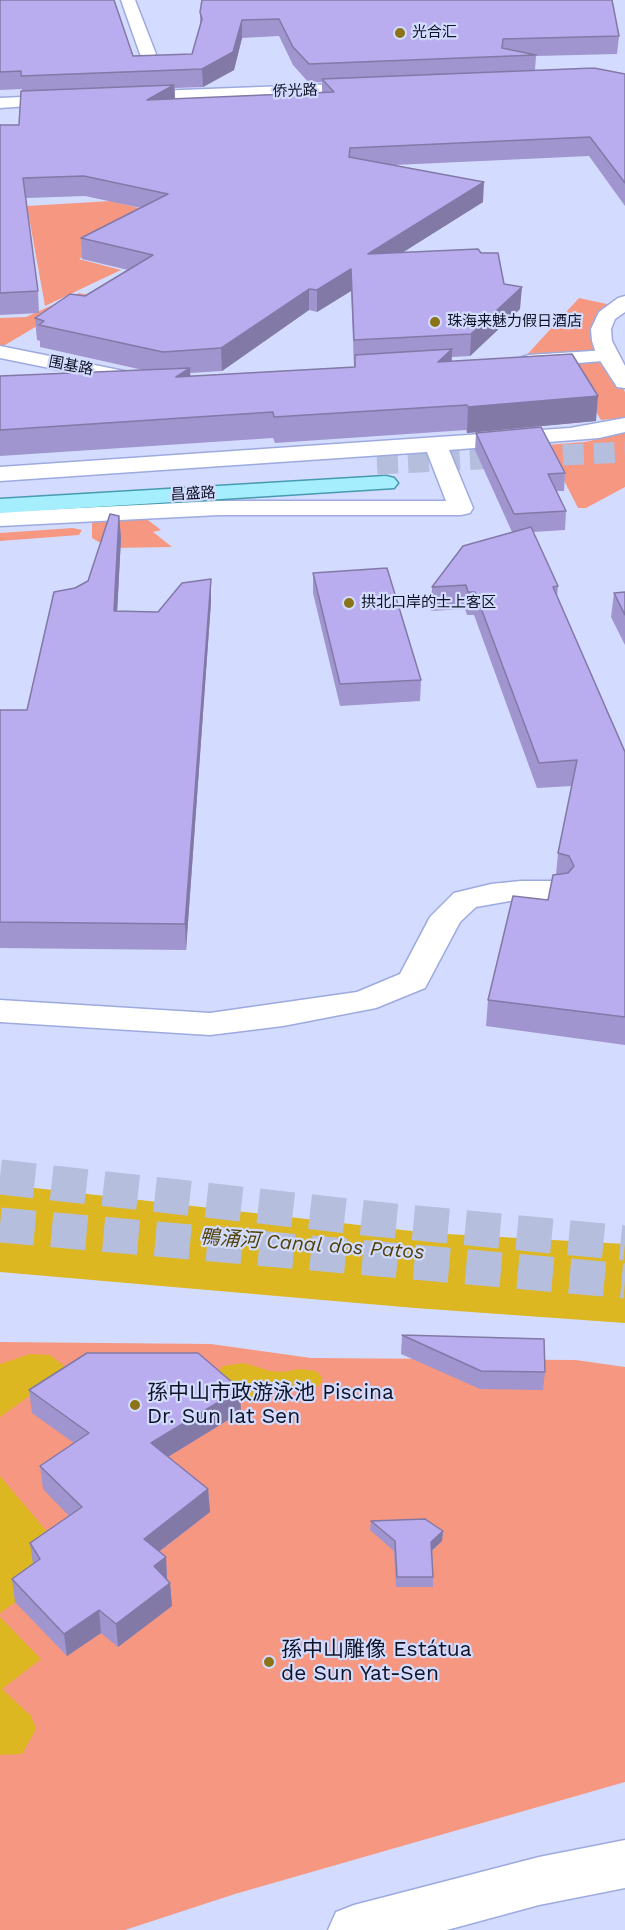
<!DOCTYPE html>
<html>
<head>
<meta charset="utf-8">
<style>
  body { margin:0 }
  canvas { display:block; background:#d3dcfe }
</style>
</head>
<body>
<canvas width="625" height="1930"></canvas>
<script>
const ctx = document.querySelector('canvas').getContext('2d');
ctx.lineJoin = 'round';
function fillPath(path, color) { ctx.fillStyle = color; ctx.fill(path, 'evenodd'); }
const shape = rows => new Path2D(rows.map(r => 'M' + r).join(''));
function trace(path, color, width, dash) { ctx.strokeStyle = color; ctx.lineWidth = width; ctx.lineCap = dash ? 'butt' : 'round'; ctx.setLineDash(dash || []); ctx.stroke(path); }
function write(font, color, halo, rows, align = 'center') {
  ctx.font = font + ' "Work Sans","Noto Sans SC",sans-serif'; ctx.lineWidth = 4.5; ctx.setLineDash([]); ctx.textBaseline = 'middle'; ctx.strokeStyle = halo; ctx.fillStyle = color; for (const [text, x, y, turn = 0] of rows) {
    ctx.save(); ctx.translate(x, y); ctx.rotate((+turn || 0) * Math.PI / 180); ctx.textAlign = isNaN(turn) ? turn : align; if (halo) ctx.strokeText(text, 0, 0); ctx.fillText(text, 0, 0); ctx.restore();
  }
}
fillPath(shape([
  [111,201,163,214,79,259,121,270,45,306,27,206],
  [79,293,179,314,59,313,0,348,0,318,26,317],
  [579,298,616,306,605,355,523,359],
  [605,358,625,392,625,418,601,420,574,376,114,405],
  [625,433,625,487,586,508,578,508,546,445,585,442],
  [140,514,161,530,153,532,172,547,109,548,92,538,92,518],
  [73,528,82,530,79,535,0,541,0,533],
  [0,1342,211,1344,311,1358,576,1360,625,1367,625,1782,235,1894,125,1930,0,1930]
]), '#f69782');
fillPath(shape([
  [0,1184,429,1233,625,1244,625,1323,415,1308,0,1272],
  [30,1354,50,1355,63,1365,64,1371,0,1417,0,1364],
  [244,1363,270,1371,283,1372,299,1369,316,1371,322,1377,320,1385,310,1389,280,1388,250,1401,241,1398,219,1378,219,1371,223,1366],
  [0,1476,49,1534,43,1583,0,1613],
  [0,1617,41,1659,2,1689,31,1716,36,1729,22,1754,0,1755]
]), '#dcb722');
trace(shape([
  [377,464,625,452]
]), '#b6bede', 21, [21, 10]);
trace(shape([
  [0,1177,375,1219,625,1243],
  [0,1225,625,1281]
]), '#b6bede', 35, [35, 17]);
const minor = shape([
  [121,0,135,0,156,54,153,57,143,57,140,54,121,0],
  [0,346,139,374,147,375,150,380,147,385,139,386,0,358,0,346],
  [608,350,615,352,619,356,615,360,529,367,522,365,518,361,522,357,529,355,608,350]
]);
const tertiary = shape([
  [365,83,371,85,373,88,371,91,129,102,121,97,129,92,365,83],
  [66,95,72,97,74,100,72,103,0,108,0,98,66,95],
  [625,296,625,312,615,319,611,329,612,341,625,366,625,388,617,387,597,356,592,341,591,329,599,312,618,298,625,296],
  [625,418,625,432,599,438,449,450,473,508,470,513,461,515,219,515,0,526,0,512,219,501,446,501,427,452,0,481,0,467,570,428,625,418]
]);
const secondary = shape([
  [521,881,554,881,565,883,570,890,565,897,554,899,521,899,476,907,460,922,425,988,376,1008,283,1026,210,1035,0,1022,0,1000,210,1013,357,992,400,974,430,917,454,893,491,884,521,881],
  [625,1840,625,1888,539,1905,447,1930,328,1930,336,1912,354,1905,539,1857,625,1840]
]);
const primary = shape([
  [386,476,394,478,398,483,394,488,0,513,0,499,386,476]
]);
trace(minor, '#9daae0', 3);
trace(tertiary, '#9daae0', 3);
trace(secondary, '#9daae0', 3);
trace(primary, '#489ab0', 3);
fillPath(minor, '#fff');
fillPath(tertiary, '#fff');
fillPath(secondary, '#fff');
fillPath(primary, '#a4eefd');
fillPath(shape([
  [0,0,133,56,192,54,200,26,200,12,619,36,617,54,536,56,535,70,625,74,625,206,589,156,395,165,483,202,403,252,504,284,520,309,470,356,452,357,451,361,596,421,467,433,466,430,275,443,273,438,0,456,0,376,143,370,40,347,40,341,37,340,35,318,85,296,128,270,82,259,81,238,141,208,85,196,26,198,38,291,39,313,0,315,0,125,19,125,22,91,22,89,0,90],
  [279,36,293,65,309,83,322,82,322,92,175,99,175,88,203,87,234,70,242,38],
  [351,291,354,367,190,376,190,373,222,371,309,310,317,312],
  [476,433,565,473,564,491,556,491,566,511,565,530,533,532,558,586,557,597,625,752,625,1045,486,1026,488,1000,548,900,556,875,558,853,572,786,537,788,474,615,467,615,465,609,431,611,432,587,512,532,475,450],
  [119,516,121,538,117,611,158,612,211,579,211,602,186,950,0,948,0,710,27,710,75,588,88,581],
  [313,573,421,680,420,701,340,706,313,593],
  [625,592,625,645,611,617,614,593],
  [402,1335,545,1372,543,1390,480,1389,401,1354],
  [29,1390,241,1412,168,1457,208,1489,210,1512,159,1552,166,1557,167,1580,170,1583,172,1606,118,1647,101,1633,67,1656,15,1602,12,1579,33,1564,30,1543,69,1516,43,1489,40,1466,74,1443,32,1413],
  [371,1521,443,1531,442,1541,432,1551,433,1577,433,1587,396,1587,394,1551,370,1530]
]), '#a095ce');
fillPath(shape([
  [242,20,242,38,234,70,203,87,202,69],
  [174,85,175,103,147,100],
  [484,182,483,202,367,275,368,254],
  [351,269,351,291,317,312,317,290],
  [522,287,520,309,470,356,471,334],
  [309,289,309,310,222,371,221,348],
  [452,349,451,374,438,362],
  [190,368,191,393,176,377],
  [598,396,596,421,467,433,468,407],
  [119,516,121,538,116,634,114,611],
  [211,579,211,602,186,950,185,924],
  [240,1389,241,1412,153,1466,151,1443],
  [208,1489,210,1512,145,1562,144,1539],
  [443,1531,442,1541,431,1551,431,1542],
  [166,1557,167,1581,154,1566],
  [170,1583,172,1606,118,1647,116,1624],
  [99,1610,101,1633,67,1656,64,1634]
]), '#8279a7');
const building = shape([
  [0,0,114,0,133,56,192,54,202,19,200,12,202,0,612,0,619,36,503,39,502,48,536,55,309,64,293,47,279,19,242,20,233,52,202,69,21,76,21,71,0,72,0,0],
  [594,68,625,74,625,183,590,137,350,148,349,157,484,182,368,254,478,249,481,253,498,253,504,284,522,287,471,334,354,340,351,269,317,290,309,289,221,348,163,352,39,325,44,321,35,318,70,294,85,296,153,255,81,238,168,194,84,176,23,178,38,291,0,293,0,125,19,125,21,91,174,85,147,100,334,92,322,79,594,68],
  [452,349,438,362,572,354,598,396,468,407,467,405,274,417,273,412,0,430,0,376,190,368,176,377,355,367,355,355,452,349],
  [541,427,565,473,548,474,566,511,514,514,476,433,541,427],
  [110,514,119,516,114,611,158,612,182,583,211,579,185,924,0,922,0,710,27,710,54,592,75,588,88,581,110,514],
  [531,527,558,586,553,587,625,752,625,1017,488,1000,513,896,548,900,553,875,568,873,574,866,569,856,558,853,577,760,539,763,475,592,468,592,466,585,432,587,463,546,531,527],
  [387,568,421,680,340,684,313,573,387,568],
  [625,592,625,615,614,593,625,592],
  [402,1335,544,1339,545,1372,481,1371,402,1335],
  [87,1353,198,1353,240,1389,151,1443,208,1489,144,1539,166,1557,154,1566,170,1583,116,1624,99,1610,64,1634,12,1579,40,1559,30,1543,82,1507,40,1466,89,1433,29,1390,87,1353],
  [425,1519,443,1531,431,1542,433,1577,397,1577,395,1541,371,1521,425,1519]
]);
fillPath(building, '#baadef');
trace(building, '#8279a7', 1.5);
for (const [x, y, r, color] of [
  [400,33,6,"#8b7317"],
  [435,322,6,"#8b7317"],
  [349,603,6,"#8b7317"],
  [135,1405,6,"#8b7317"],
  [269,1662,6,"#8b7317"]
]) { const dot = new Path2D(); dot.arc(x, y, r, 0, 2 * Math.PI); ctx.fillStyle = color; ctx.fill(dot); trace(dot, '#d3dcfe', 2); }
write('15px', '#0f1326', '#d3dcfe', [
  ["光合汇",412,33],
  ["珠海来魅力假日酒店",447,322],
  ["拱北口岸的士上客区",361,603]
], 'left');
write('15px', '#0f1326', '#d3dcfe', [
  ["侨光路",295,91,-2],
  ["围基路",71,366,11],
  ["昌盛路",193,494,-3]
]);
write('italic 20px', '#514208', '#d3dcfe', [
  ["鴨涌河 Canal dos Patos",312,1245,4]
]);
write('21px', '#0f1326', '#d3dcfe', [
  ["孫中山市政游泳池 Piscina",147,1393],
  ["Dr. Sun Iat Sen",147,1417],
  ["孫中山雕像 Estátua",281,1650],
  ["de Sun Yat-Sen",281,1674]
], 'left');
</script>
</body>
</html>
